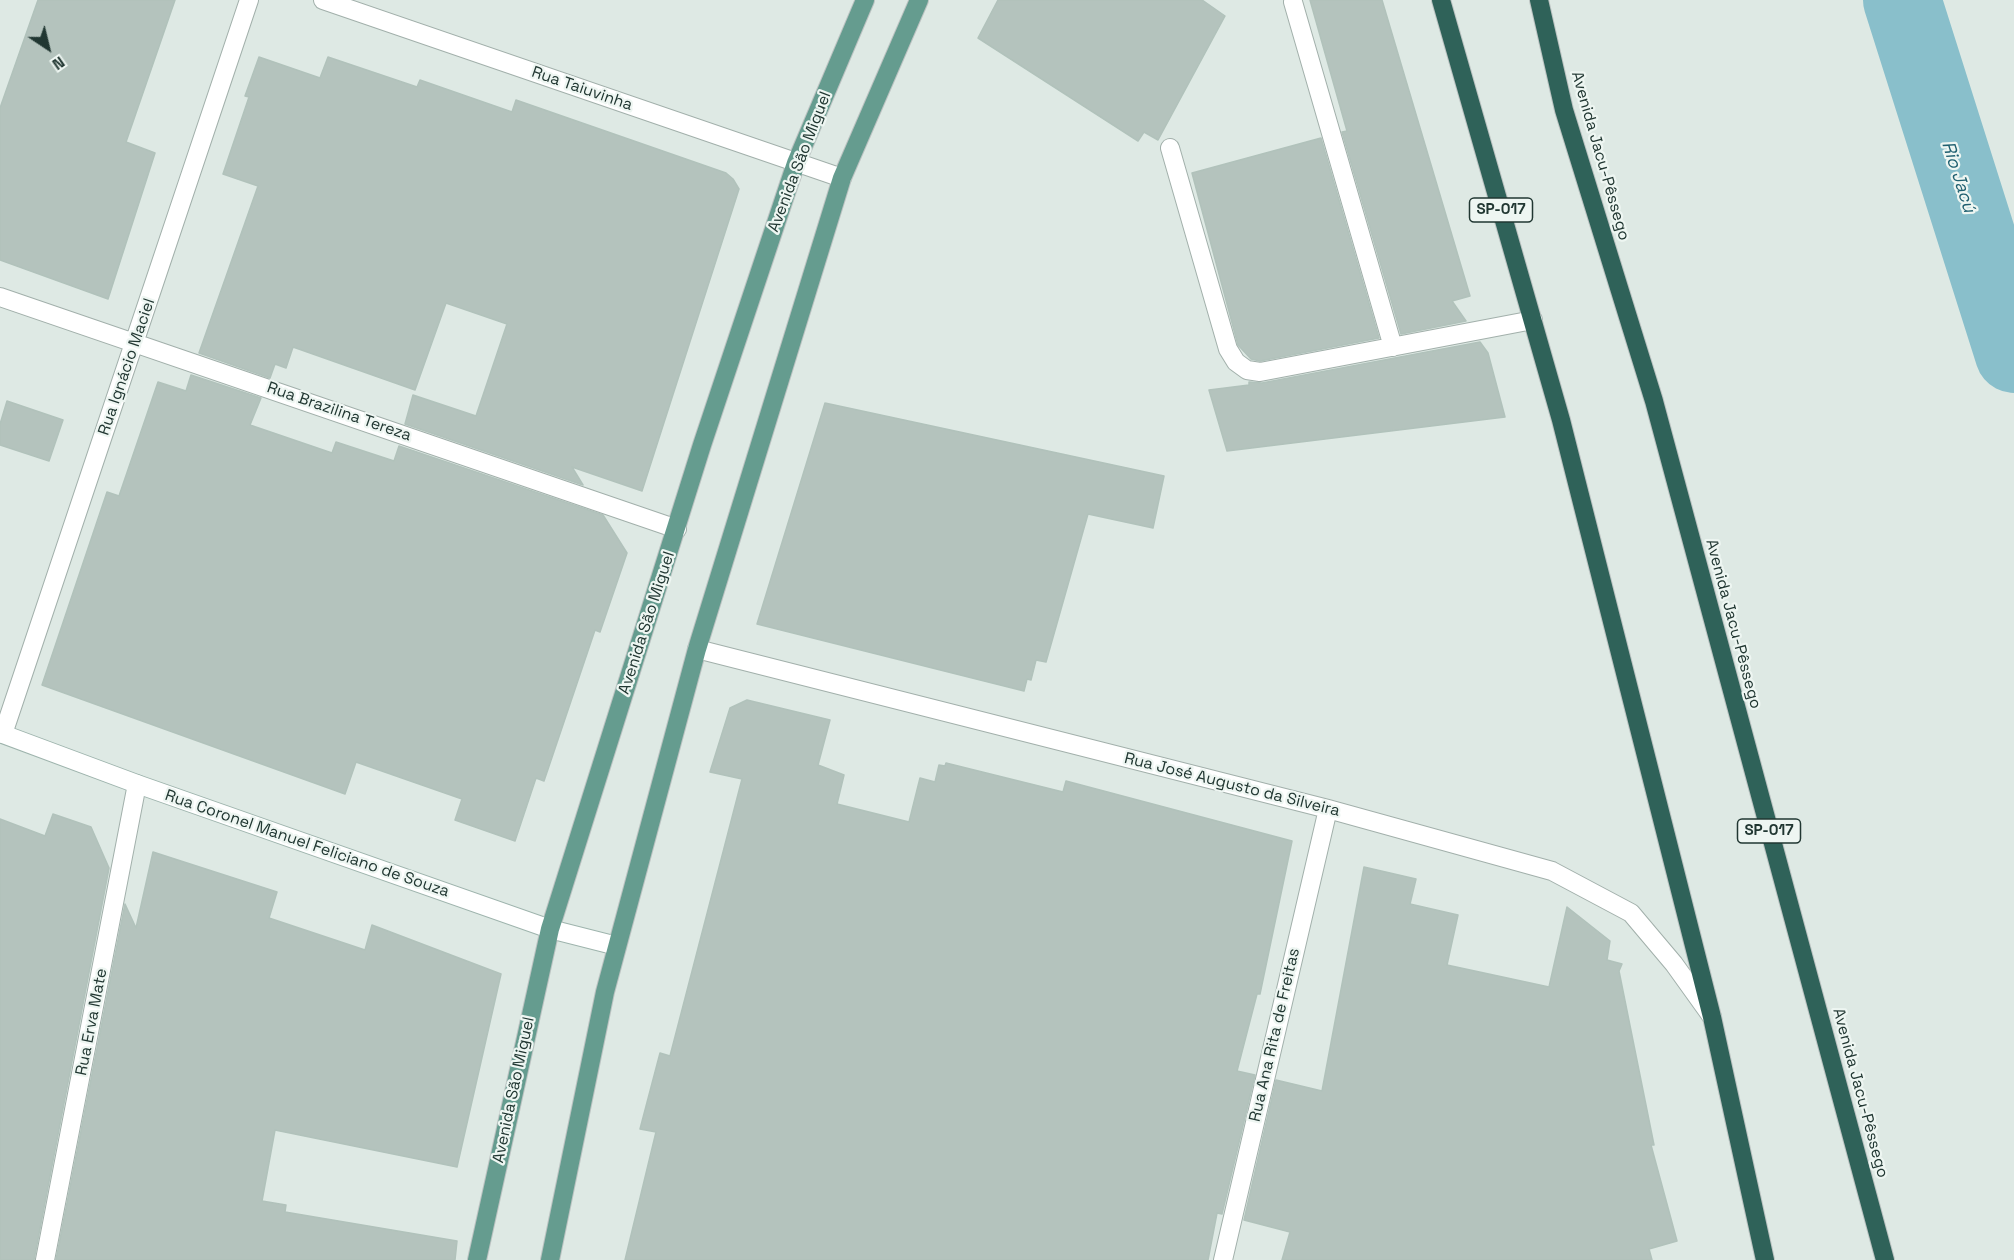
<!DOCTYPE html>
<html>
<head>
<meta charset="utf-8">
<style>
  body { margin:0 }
  #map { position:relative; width:2014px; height:1260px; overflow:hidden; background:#dee9e4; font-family:"Space Grotesk",sans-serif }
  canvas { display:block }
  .north { position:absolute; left:18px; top:18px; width:60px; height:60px; -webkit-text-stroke:4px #eef6f2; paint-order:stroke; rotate:145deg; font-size:16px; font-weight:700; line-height:24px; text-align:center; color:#213732 }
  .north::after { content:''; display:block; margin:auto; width:21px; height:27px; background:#213732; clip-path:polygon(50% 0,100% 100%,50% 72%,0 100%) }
</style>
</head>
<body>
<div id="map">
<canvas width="2014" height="1260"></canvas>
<div class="north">N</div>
</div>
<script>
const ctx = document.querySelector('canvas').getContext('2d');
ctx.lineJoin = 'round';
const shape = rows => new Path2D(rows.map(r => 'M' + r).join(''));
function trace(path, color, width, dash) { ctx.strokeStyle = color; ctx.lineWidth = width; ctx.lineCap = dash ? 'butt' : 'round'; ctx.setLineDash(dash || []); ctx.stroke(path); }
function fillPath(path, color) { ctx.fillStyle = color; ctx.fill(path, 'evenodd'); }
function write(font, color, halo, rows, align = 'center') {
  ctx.font = font + ' "Space Grotesk",sans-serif'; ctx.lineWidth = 4.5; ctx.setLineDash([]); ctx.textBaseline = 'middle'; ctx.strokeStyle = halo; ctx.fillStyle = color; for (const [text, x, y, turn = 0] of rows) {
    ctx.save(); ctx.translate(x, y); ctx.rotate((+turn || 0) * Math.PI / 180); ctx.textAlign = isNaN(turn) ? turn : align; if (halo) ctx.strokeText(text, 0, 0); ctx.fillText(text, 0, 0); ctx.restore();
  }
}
trace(shape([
  [1902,0,2014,354]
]), '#89bfcb', 78);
const building = shape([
  [38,0,175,0,126,142,155,153,108,299,0,260,0,108,38,0],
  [998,0,1202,0,1225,16,1158,140,1144,132,1138,141,978,38,998,0],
  [1310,0,1382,0,1470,296,1452,301,1466,321,1401,334,1342,132,1347,131,1310,0],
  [259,57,320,78,328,57,417,87,420,80,512,112,516,100,726,173,733,179,739,189,642,491,572,467,583,485,405,424,413,395,476,416,507,324,446,303,415,390,293,347,286,368,275,364,270,378,199,353,258,186,223,174,249,97,245,96,259,57],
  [1321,138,1379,338,1260,361,1251,359,1238,345,1192,173,1321,138],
  [1480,342,1488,353,1505,417,1227,451,1209,390,1249,385,1249,382,1262,383,1480,342],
  [191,375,261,398,250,425,332,453,336,442,394,461,399,446,603,515,627,553,600,632,595,630,544,781,536,778,515,841,455,820,462,799,356,762,345,794,42,685,107,492,119,496,158,382,186,391,191,375],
  [7,401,63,420,49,461,0,445,0,424,7,401],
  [825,403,1164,476,1153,528,1088,514,1046,662,1036,660,1031,680,1027,679,1024,691,757,624,825,403],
  [747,700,830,720,818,765,844,775,837,804,909,822,920,778,935,782,939,765,945,766,946,763,1063,792,1066,781,1292,841,1260,994,1257,994,1237,1071,1255,1075,1222,1214,1217,1213,1208,1260,625,1260,656,1132,640,1129,660,1053,670,1056,742,779,710,772,730,708,747,700],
  [53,814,91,827,109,868,34,1260,0,1260,0,819,45,836,53,814],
  [153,852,277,892,269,918,365,950,372,925,501,974,457,1167,275,1130,262,1201,286,1205,285,1212,457,1241,455,1260,56,1260,125,904,136,928,153,852],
  [1364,867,1416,879,1410,904,1458,915,1447,965,1549,987,1567,907,1610,941,1607,960,1622,964,1619,971,1654,1145,1651,1145,1677,1241,1649,1249,1652,1260,1282,1260,1290,1232,1244,1220,1276,1080,1322,1091,1364,867]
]);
fillPath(building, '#b4c3bd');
trace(building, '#b1c2bb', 1.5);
const lane = shape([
  [1293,2,1393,347],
  [1170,148,1228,349,1236,362,1247,370,1260,372,1533,320]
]);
const street = shape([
  [323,0,842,178],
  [0,297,677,529],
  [697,649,1328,809,1552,871,1631,913,1674,964,1712,1017],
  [3,734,249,0],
  [45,1260,137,784],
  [1223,1260,1328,809]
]);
const secondary = shape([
  [0,733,137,784,550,929,617,946]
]);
const primary = shape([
  [477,1260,550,929,702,445,796,163,865,0],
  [550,1260,605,992,697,649,842,178,919,0]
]);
const highway = shape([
  [1441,0,1561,420,1712,1017,1765,1260],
  [1539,0,1564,110,1654,401,1885,1260]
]);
trace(lane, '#a2b0ab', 20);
trace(street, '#a2b0ab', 20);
trace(secondary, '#9eb4ad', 20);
trace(primary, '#bcc3c2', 20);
trace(highway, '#bcc3c2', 20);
trace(lane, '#fff', 18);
trace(street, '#fff', 18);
trace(secondary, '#fff', 18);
trace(primary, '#659c8f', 18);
trace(highway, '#2f6259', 18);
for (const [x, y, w] of [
  [1501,210,63],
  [1769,831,63]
]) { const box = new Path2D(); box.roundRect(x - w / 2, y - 12, w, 24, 4.5); ctx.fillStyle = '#eef6f2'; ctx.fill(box); trace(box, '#213732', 1.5); }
write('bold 15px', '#213732', null, [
  ["SP-017",1501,210],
  ["SP-017",1769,831]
]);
write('16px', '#213732', '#eef6f2', [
  ["Rua Taiuvinha",582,89,19],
  ["Avenida Jacu-Pêssego",1600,156,74],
  ["Avenida São Miguel",800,162,-69],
  ["Rua Ignácio Maciel",127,367,-71],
  ["Rua Brazilina Tereza",339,412,19],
  ["Avenida São Miguel",647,623,-72],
  ["Avenida Jacu-Pêssego",1733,624,75],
  ["Rua José Augusto da Silveira",1232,785,14],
  ["Rua Coronel Manuel Feliciano de Souza",307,844,19],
  ["Rua Erva Mate",92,1022,-79],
  ["Rua Ana Rita de Freitas",1275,1035,-77],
  ["Avenida São Miguel",514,1090,-78],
  ["Avenida Jacu-Pêssego",1860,1093,75]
]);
write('italic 18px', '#1f5f6f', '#eef6f2', [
  ["Rio Jacú",1958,177,72]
]);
</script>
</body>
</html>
